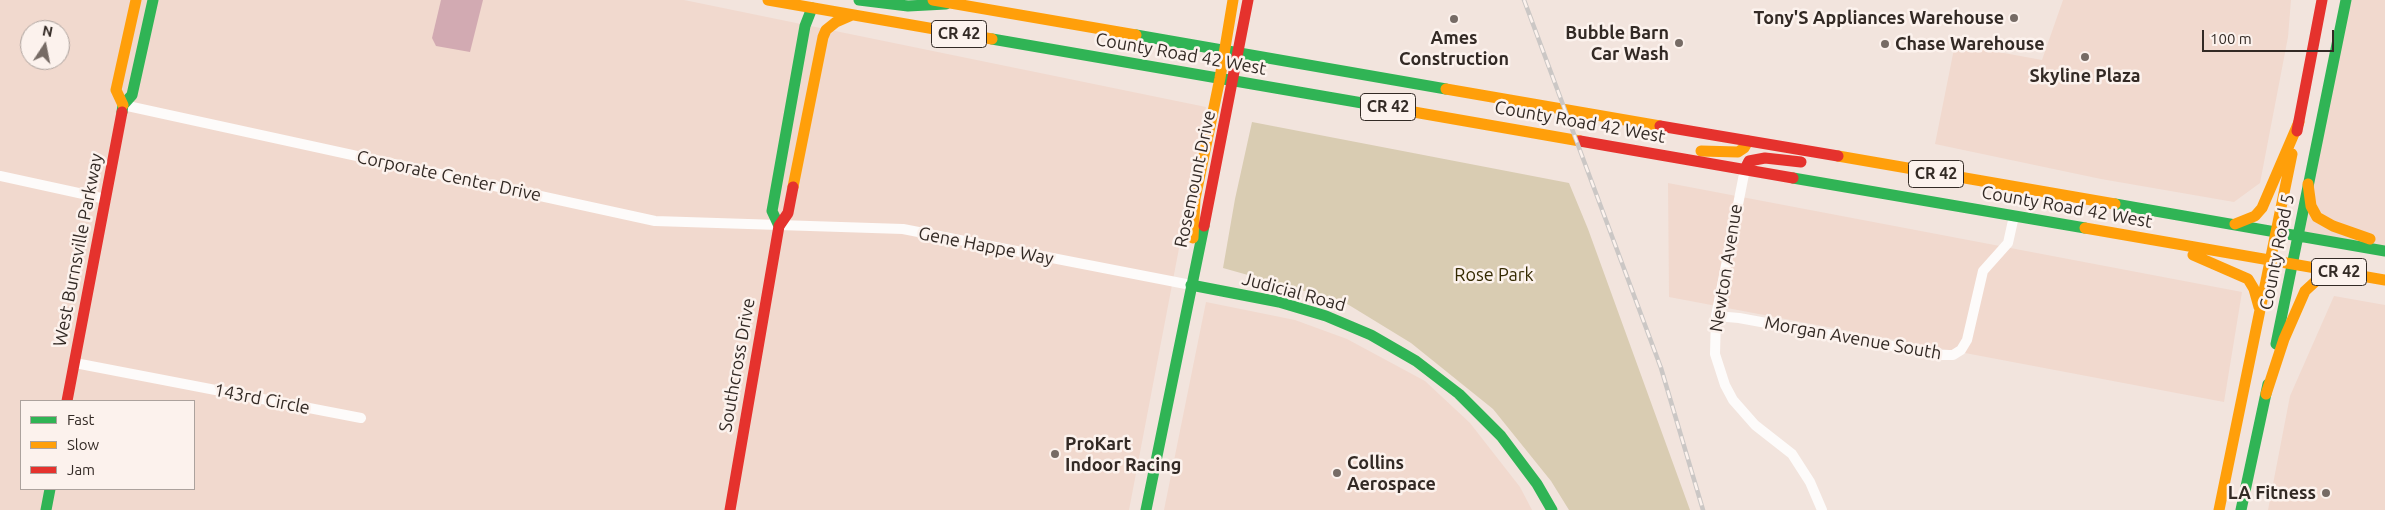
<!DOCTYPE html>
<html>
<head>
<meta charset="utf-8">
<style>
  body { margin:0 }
  #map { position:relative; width:2385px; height:510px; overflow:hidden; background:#f2e4dd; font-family:Ubuntu,sans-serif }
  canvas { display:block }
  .legend { position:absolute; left:20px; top:400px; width:175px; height:90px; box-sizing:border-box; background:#fcf2ed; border:1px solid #aca29d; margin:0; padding:6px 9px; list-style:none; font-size:15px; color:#332a25 }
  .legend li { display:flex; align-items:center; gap:10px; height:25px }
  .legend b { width:25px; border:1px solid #aca29d }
  .north { position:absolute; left:20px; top:20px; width:50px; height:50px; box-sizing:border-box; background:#fcf2ed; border:1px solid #aca29d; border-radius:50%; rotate:11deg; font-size:14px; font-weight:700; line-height:20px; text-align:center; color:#332a25 }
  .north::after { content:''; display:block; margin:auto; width:18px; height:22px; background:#766b65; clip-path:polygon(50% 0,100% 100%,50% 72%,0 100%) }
  .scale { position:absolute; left:2202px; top:30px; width:132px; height:22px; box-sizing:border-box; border:2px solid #332a25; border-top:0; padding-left:6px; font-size:15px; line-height:18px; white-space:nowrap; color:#332a25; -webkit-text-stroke:4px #fcf2ed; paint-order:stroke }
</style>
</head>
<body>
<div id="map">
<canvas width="2385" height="510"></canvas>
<ul class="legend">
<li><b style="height:6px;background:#30b455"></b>Fast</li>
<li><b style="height:6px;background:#ff9f0a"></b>Slow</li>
<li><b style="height:6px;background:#e5322d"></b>Jam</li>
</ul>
<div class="north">N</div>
<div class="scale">100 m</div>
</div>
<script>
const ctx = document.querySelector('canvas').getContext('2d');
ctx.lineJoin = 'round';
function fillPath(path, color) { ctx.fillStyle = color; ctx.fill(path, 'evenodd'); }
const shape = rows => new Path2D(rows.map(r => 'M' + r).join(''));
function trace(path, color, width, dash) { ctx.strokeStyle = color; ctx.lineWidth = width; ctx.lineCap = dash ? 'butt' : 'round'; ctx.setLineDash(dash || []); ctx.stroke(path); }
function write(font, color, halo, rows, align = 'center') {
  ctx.font = font + ' Ubuntu,sans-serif'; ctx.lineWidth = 5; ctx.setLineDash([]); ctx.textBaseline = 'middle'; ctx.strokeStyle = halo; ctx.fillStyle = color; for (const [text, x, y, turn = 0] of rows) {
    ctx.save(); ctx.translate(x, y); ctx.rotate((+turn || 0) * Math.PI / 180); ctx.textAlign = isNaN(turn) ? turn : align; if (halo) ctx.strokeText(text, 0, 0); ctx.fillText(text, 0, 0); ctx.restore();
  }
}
fillPath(shape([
  [0,0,684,0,1206,107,1129,510,0,510],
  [30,30,60,30,60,60,30,60],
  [21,401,194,401,194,489,21,489],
  [2063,0,2291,0,2288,37,2260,183,2234,202,2101,179,1935,144,1955,44,2042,60],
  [2346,0,2385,0,2385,251,2298,236],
  [1668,183,2242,292,2224,402,1669,297],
  [2334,296,2385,305,2385,510,2268,510,2290,396],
  [1206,302,1295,320,1347,339,1425,381,1470,423,1520,487,1532,510,1164,510]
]), '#f1d9ce');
fillPath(shape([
  [1252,122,1569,183,1588,229,1690,510,1569,510,1551,481,1493,409,1411,343,1344,302,1223,268,1235,199]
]), '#d9ccb2');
fillPath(shape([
  [441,0,483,0,470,52,436,46,432,38]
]), '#d2aab2');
trace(shape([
  [123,105,655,221,903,229,1191,285],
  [1745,169,1716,316,1715,354,1725,385,1733,400,1755,425,1792,454,1810,482,1822,510],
  [0,176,106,199],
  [1716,316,1739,318,1942,355,1953,355,1961,350,1967,340,1983,271,2008,243,2014,216],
  [75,363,361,418]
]), '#fdfbfa', 10);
trace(shape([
  [859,0,908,6,946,4],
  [1136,35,1446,89],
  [992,39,1368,104],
  [122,112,123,105,132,95,153,0],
  [1793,178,2085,228],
  [2115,204,2385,251],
  [779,226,772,211,805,26,812,8],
  [1191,285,1279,302,1326,316,1371,335,1416,361,1459,394,1501,436,1537,484,1552,510],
  [2276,344,2346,0],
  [46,510,50,489],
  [1146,510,1204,226],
  [2241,510,2268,384]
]), '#30b455', 11);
trace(shape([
  [768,0,992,39],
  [933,0,1136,35],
  [1446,89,1660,126],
  [1368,104,1580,141],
  [123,105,116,90,136,0],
  [1701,151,1738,152,1744,148,1748,141],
  [1838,156,2115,204],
  [2308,184,2311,206,2317,217,2333,226,2370,239],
  [793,187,823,37,826,30,836,22,852,15],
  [2235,224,2255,216,2262,208,2299,122],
  [2085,228,2385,280],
  [1193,238,1195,199,1220,78,1233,0],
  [2193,255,2248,279,2254,289,2259,307],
  [2266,394,2284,339,2305,291,2317,280,2338,274],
  [2219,510,2292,154]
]), '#ff9f0a', 11);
trace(shape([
  [1660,126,1838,156],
  [2297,131,2322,0],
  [1580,141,1793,178],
  [1745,169,1749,161,1765,158,1801,162],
  [1204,226,1248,0],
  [67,401,122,112],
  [730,510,779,226,788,213,793,187]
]), '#e5322d', 11);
const rail = shape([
  [1524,0,1661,368,1703,510]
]);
trace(rail, '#cbc7c5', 4.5);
trace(rail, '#fcf2ed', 2.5, [8]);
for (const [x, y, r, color] of [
  [2014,18,5,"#766b65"],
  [1454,19,5,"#766b65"],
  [1679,43,5,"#766b65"],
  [1885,44,5,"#766b65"],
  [2085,57,5,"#766b65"],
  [1055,454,5,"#766b65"],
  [1337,473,5,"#766b65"],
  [2326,493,5,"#766b65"]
]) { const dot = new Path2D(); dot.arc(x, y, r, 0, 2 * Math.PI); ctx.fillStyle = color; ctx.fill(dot); trace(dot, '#fcf2ed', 2); }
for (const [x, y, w] of [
  [959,34,55],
  [1388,107,55],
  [1936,174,55],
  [2339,272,55]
]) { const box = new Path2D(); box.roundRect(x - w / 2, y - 13.5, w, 27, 4); ctx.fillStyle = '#fcf2ed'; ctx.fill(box); trace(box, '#332a25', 1); }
write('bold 16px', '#332a25', null, [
  ["CR 42",959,34],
  ["CR 42",1388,107],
  ["CR 42",1936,174],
  ["CR 42",2339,272]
]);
write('bold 18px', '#332a25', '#fcf2ed', [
  ["Tony'S Appliances Warehouse",2004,18],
  ["Bubble Barn",1669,33],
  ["Car Wash",1669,54],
  ["Ames",1454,38,"center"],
  ["Construction",1454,59,"center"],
  ["Chase Warehouse",1895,44,"left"],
  ["Skyline Plaza",2085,76,"center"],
  ["ProKart",1065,444,"left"],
  ["Indoor Racing",1065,465,"left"],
  ["Collins",1347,463,"left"],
  ["Aerospace",1347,484,"left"],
  ["LA Fitness",2316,493]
], 'right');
write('18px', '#332a25', '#fcf2ed', [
  ["County Road 42 West",1181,54,10],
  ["County Road 42 West",1580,122,10],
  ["Corporate Center Drive",449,176,12],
  ["Rosemount Drive",1195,179,-78],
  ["County Road 42 West",2067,207,10],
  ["Gene Happe Way",986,246,11],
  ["West Burnsville Parkway",78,250,-79],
  ["County Road 5",2277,252,-79],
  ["Newton Avenue",1726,268,-81],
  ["Judicial Road",1294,292,15],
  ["Morgan Avenue South",1853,338,10],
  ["Southcross Drive",737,365,-80],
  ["143rd Circle",262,399,11]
]);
write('18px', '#352a02', '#fcf2ed', [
  ["Rose Park",1494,275]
]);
</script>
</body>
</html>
